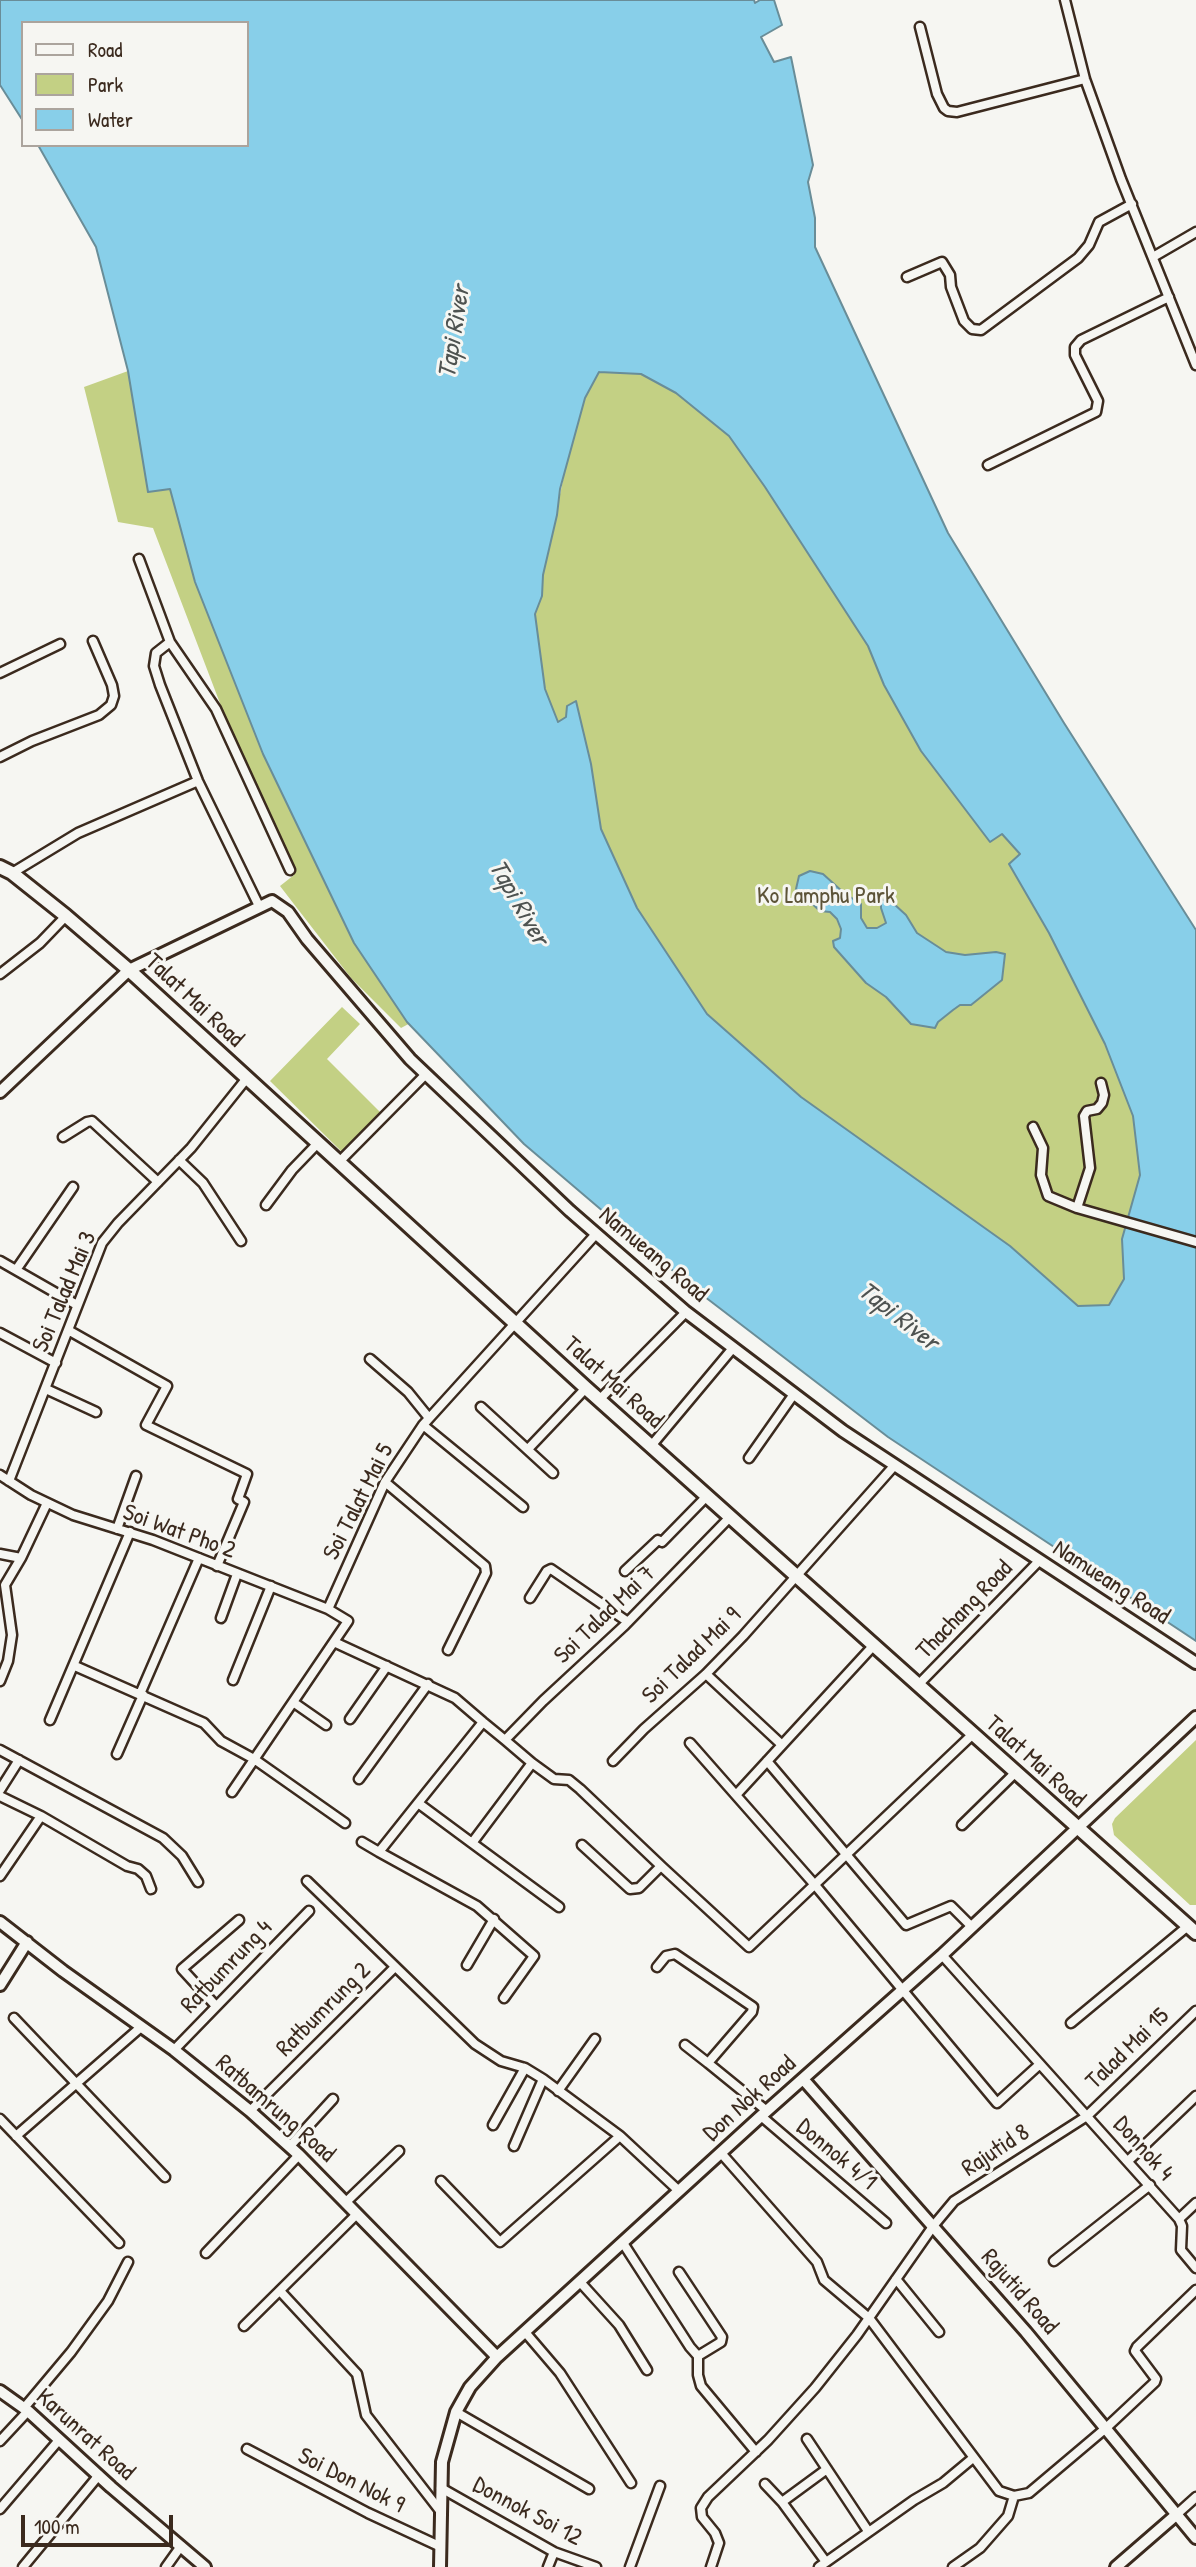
<!DOCTYPE html>
<html>
<head>
<meta charset="utf-8">
<style>
  body { margin:0 }
  #map { position:relative; width:1196px; height:2567px; overflow:hidden; background:#f6f6f2; font-family:"Patrick Hand",sans-serif }
  canvas { display:block }
  .legend { position:absolute; left:21px; top:21px; width:228px; height:126px; box-sizing:border-box; background:#f6f6f2; border:2px solid #aba49d; margin:0; padding:9px 12px; list-style:none; font-size:21px; color:#3b2a1e }
  .legend li { display:flex; align-items:center; gap:14px; height:35px }
  .legend b { width:35px; border:2px solid #aba49d }
  .scale { position:absolute; left:21px; top:2515px; width:152px; height:32px; box-sizing:border-box; border:4px solid #3b2a1e; border-top:0; padding-left:9px; font-size:21px; line-height:24px; white-space:nowrap; color:#3b2a1e; -webkit-text-stroke:5px #f6f6f2; paint-order:stroke }
</style>
</head>
<body>
<div id="map">
<canvas width="1196" height="2567"></canvas>
<ul class="legend">
<li><b style="height:9px;background:#f6f6f2"></b>Road</li>
<li><b style="height:19px;background:#c3d084"></b>Park</li>
<li><b style="height:19px;background:#88cfe9"></b>Water</li>
</ul>
<div class="scale">100 m</div>
</div>
<script>
const ctx = document.querySelector('canvas').getContext('2d');
ctx.lineJoin = 'round';
function fillPath(path, color) { ctx.fillStyle = color; ctx.fill(path, 'evenodd'); }
const shape = rows => new Path2D(rows.map(r => 'M' + r).join(''));
function trace(path, color, width, dash) { ctx.strokeStyle = color; ctx.lineWidth = width; ctx.lineCap = dash ? 'butt' : 'round'; ctx.setLineDash(dash || []); ctx.stroke(path); }
function write(font, color, halo, rows, align = 'center') {
  ctx.font = font + ' "Patrick Hand",sans-serif'; ctx.lineWidth = 6; ctx.setLineDash([]); ctx.textBaseline = 'middle'; ctx.strokeStyle = halo; ctx.fillStyle = color; for (const [text, x, y, turn = 0] of rows) {
    ctx.save(); ctx.translate(x, y); ctx.rotate((+turn || 0) * Math.PI / 180); ctx.textAlign = isNaN(turn) ? turn : align; if (halo) ctx.strokeText(text, 0, 0); ctx.fillText(text, 0, 0); ctx.restore();
  }
}
fillPath(shape([
  [128,371,416,1020,401,1028,351,978,280,886,294,875,231,732,153,528,118,522,84,387],
  [599,372,641,374,676,393,729,436,765,487,868,646,884,685,921,751,990,842,1002,833,1020,855,1009,864,1049,933,1105,1044,1133,1116,1140,1175,1122,1239,1124,1279,1109,1306,1078,1306,1010,1246,801,1097,707,1014,637,908,601,829,591,764,576,701,566,717,557,723,545,689,535,614,542,596,543,575,566,466,585,398],
  [342,1007,360,1024,327,1059,380,1112,342,1152,270,1081],
  [1196,1740,1196,1905,1190,1905,1114,1835,1112,1824,1115,1818]
]), '#c3d084');
const water = shape([
  [0,0,754,0,755,3,760,0,774,0,782,25,761,37,774,62,791,57,813,165,808,182,815,218,815,247,948,533,1064,723,1196,930,1196,1641,888,1437,692,1287,524,1144,407,1022,354,943,263,754,195,582,170,489,148,492,128,371,96,247,38,145,247,145,247,23,23,23,23,121,0,85,0,0],
  [599,372,641,374,676,393,729,436,765,487,868,646,884,685,921,751,990,842,1002,834,1020,854,1009,864,1049,933,1105,1044,1133,1116,1140,1175,1122,1239,1124,1279,1109,1305,1078,1306,1010,1246,801,1097,707,1014,637,908,601,829,591,764,576,701,567,706,566,717,558,722,545,689,535,614,542,596,543,575,557,515,560,489,585,398,599,372],
  [810,871,823,874,844,893,861,904,861,918,867,928,877,928,886,923,881,908,881,899,894,904,906,915,917,933,946,952,965,955,996,952,1005,954,1002,980,971,1005,960,1005,953,1010,938,1022,935,1028,911,1024,886,997,866,983,834,947,833,941,840,938,841,929,837,919,830,912,820,911,796,889,799,876,810,871]
]);
fillPath(water, '#88cfe9');
trace(water, '#698d98', 2);
const street = shape([
  [1065,0,1085,79,1121,179,1196,365],
  [920,27,937,94,944,108,948,111,957,112,1085,79],
  [1153,257,1196,232],
  [907,277,942,262,950,275,951,287,964,321,972,329,981,330,1078,258,1089,245,1099,222,1132,204],
  [988,465,1096,412,1098,401,1075,355,1075,347,1081,340,1169,297],
  [139,559,170,642,156,653,154,666,160,685,198,781,259,906],
  [170,642,216,709,290,870],
  [0,673,60,644],
  [0,757,32,741,99,715,111,705,114,696,112,685,93,641],
  [12,873,78,833,198,781],
  [0,974,40,943,66,916],
  [1033,1127,1043,1148,1041,1175,1048,1196,1077,1208,1196,1242],
  [63,1137,87,1122,92,1121,158,1182],
  [179,1160,203,1183,241,1241],
  [339,1162,426,1074],
  [266,1205,292,1170,318,1143],
  [1077,1208,1090,1168,1084,1116,1087,1111,1097,1109,1102,1103,1104,1095,1101,1083],
  [0,1261,77,1305],
  [16,1270,73,1187],
  [68,1330,167,1386,146,1425,247,1474,238,1499,244,1502,217,1566],
  [0,1333,56,1363],
  [370,1359,408,1392,429,1418],
  [46,1389,96,1412],
  [599,1400,686,1312],
  [481,1407,553,1473],
  [423,1425,523,1507],
  [651,1446,733,1348],
  [529,1448,586,1388],
  [749,1458,794,1394],
  [0,1475,31,1495,73,1515,153,1540,328,1609,348,1621,232,1792],
  [9,1481,102,1243,118,1223,191,1148,247,1078],
  [385,1482,485,1566,486,1573,448,1650],
  [117,1529,136,1476],
  [0,1554,21,1558,47,1503],
  [625,1571,658,1540,662,1542,707,1496],
  [530,1598,547,1571,551,1569,628,1622],
  [328,1609,385,1482,423,1425,596,1234],
  [221,1618,237,1574],
  [334,1642,455,1698,483,1722,505,1740,532,1763,472,1843,418,1803,483,1722],
  [75,1666,204,1723,221,1741,254,1759,345,1823],
  [706,1674,781,1744],
  [233,1680,271,1586],
  [0,1681,8,1661,12,1635,5,1585,21,1558],
  [918,1685,1039,1561],
  [140,1694,199,1558],
  [293,1702,326,1725],
  [350,1719,387,1666],
  [50,1720,130,1532],
  [505,1740,543,1701,625,1625,730,1517],
  [690,1743,815,1885,997,2103,1040,2064],
  [0,1750,163,1838,182,1856,198,1882],
  [117,1754,143,1695],
  [613,1761,644,1729,706,1674,743,1636,894,1466],
  [767,1761,906,1925,951,1906,972,1927],
  [532,1763,554,1779,569,1780,580,1789,661,1866],
  [359,1779,428,1684],
  [0,1790,19,1760],
  [736,1795,874,1645],
  [0,1796,41,1816,127,1866,138,1869,146,1876,151,1889],
  [418,1803,379,1852,477,1906,534,1956,504,1998],
  [962,1825,1015,1773],
  [362,1842,379,1852],
  [472,1843,559,1907],
  [582,1845,630,1889,639,1888,661,1866,749,1947,973,1734],
  [0,1876,41,1816],
  [307,1881,475,2044,501,2061,525,2068,543,2079,620,2136,679,2191],
  [942,1955,1179,2219,1182,2226,1181,2250,1196,2268],
  [467,1965,494,1919],
  [657,1967,666,1956,675,1954,753,2007,752,2012,708,2063,767,2111],
  [216,2006,182,1969,239,1920],
  [14,2018,165,2177],
  [1071,2023,1188,1926],
  [685,2045,708,2063],
  [174,2050,309,1911],
  [558,2091,595,2039],
  [250,2111,395,1967],
  [761,2116,886,2223],
  [0,2119,119,2243],
  [493,2125,525,2068],
  [16,2136,141,2027],
  [290,2146,333,2099],
  [514,2146,543,2079],
  [721,2153,817,2262,824,2280,869,2318,999,2491,1014,2496],
  [1128,2161,1196,2096],
  [441,2181,500,2242,620,2136],
  [346,2202,399,2151],
  [1179,2219,1196,2203],
  [623,2243,690,2347,698,2356,698,2375,701,2386,756,2452],
  [206,2253,299,2155],
  [1054,2261,1150,2185],
  [679,2272,722,2337,721,2342,698,2356],
  [896,2279,939,2332],
  [580,2282,619,2325,647,2370],
  [280,2291,357,2374,366,2415,441,2512],
  [244,2326,357,2214],
  [525,2332,560,2373,631,2483],
  [24,2408,71,2352,108,2301,128,2262],
  [456,2412,589,2489],
  [807,2439,868,2531],
  [0,2441,28,2411],
  [247,2449,368,2513,439,2546],
  [765,2484,782,2502],
  [441,2488,554,2552,596,2567],
  [1014,2496,1029,2493,1106,2428,1155,2382,1156,2379,1135,2351,1137,2347,1196,2290],
  [0,2509,59,2440],
  [1176,2515,1196,2497],
  [826,2562,782,2502,827,2469],
  [23,2567,99,2475],
  [166,2567,181,2546],
  [548,2567,554,2552],
  [630,2567,660,2486],
  [711,2567,719,2543,715,2533,702,2517,701,2508,708,2497,768,2440,815,2388,857,2335,934,2225,954,2201,1087,2116,1196,2011],
  [819,2567,914,2500,943,2483,973,2458],
  [953,2567,980,2548,1008,2516,1014,2496]
]);
const secondary = shape([
  [0,1092,129,970,272,901,288,912,307,939,410,1059,570,1211,686,1312,843,1431,1196,1663],
  [0,1922,63,1971,174,2050,250,2111,299,2155,497,2357],
  [0,1985,27,1942],
  [803,2079,1026,2332,1196,2538],
  [0,2391,28,2411,111,2487,205,2567],
  [440,2567,442,2462,456,2412,470,2387,497,2357,761,2116,942,1955,1196,1717],
  [1116,2567,1176,2515]
]);
const primary = shape([
  [0,867,12,873,66,916,129,970,586,1388,1196,1933]
]);
trace(street, '#3b2a1e', 13);
trace(secondary, '#3b2a1e', 16);
trace(primary, '#3b2a1e', 18);
trace(street, '#f6f6f2', 8);
trace(secondary, '#f6f6f2', 10);
trace(primary, '#f6f6f2', 12);
write('24px', '#5d5438', '#f6f6f2', [
  ["Ko Lamphu Park",826,897]
]);
write('24px', '#3b2a1e', '#f6f6f2', [
  ["Talat Mai Road",194,1001,43],
  ["Namueang Road",653,1255,40],
  ["Soi Talad Mai 3",65,1292,-67],
  ["Talat Mai Road",613,1383,42],
  ["Soi Talat Mai 5",359,1502,-63],
  ["Soi Wat Pho 2",179,1532,20],
  ["Namueang Road",1111,1583,33],
  ["Thachang Road",965,1610,-46],
  ["Soi Talad Mai 7",605,1615,-44],
  ["Soi Talad Mai 9",692,1656,-44],
  ["Talat Mai Road",1035,1762,42],
  ["Ratbumrung 4",227,1967,-46],
  ["Ratbumrung 2",324,2010,-45],
  ["Talad Mai 15",1128,2049,-44],
  ["Don Nok Road",750,2099,-42],
  ["Ratbamrung Road",275,2109,41],
  ["Donnok 4",1143,2149,48],
  ["Rajutid 8",996,2151,-33],
  ["Donnok 4/1",836,2155,40],
  ["Rajutid Road",1019,2292,49],
  ["Karunrat Road",85,2435,42],
  ["Soi Don Nok 9",351,2481,27],
  ["Donnok Soi 12",527,2512,28]
]);
write('italic 26px', '#4e5351', '#f6f6f2', [
  ["Tapi River",455,332,-81],
  ["Tapi River",518,903,60],
  ["Tapi River",898,1317,38]
]);
</script>
</body>
</html>
